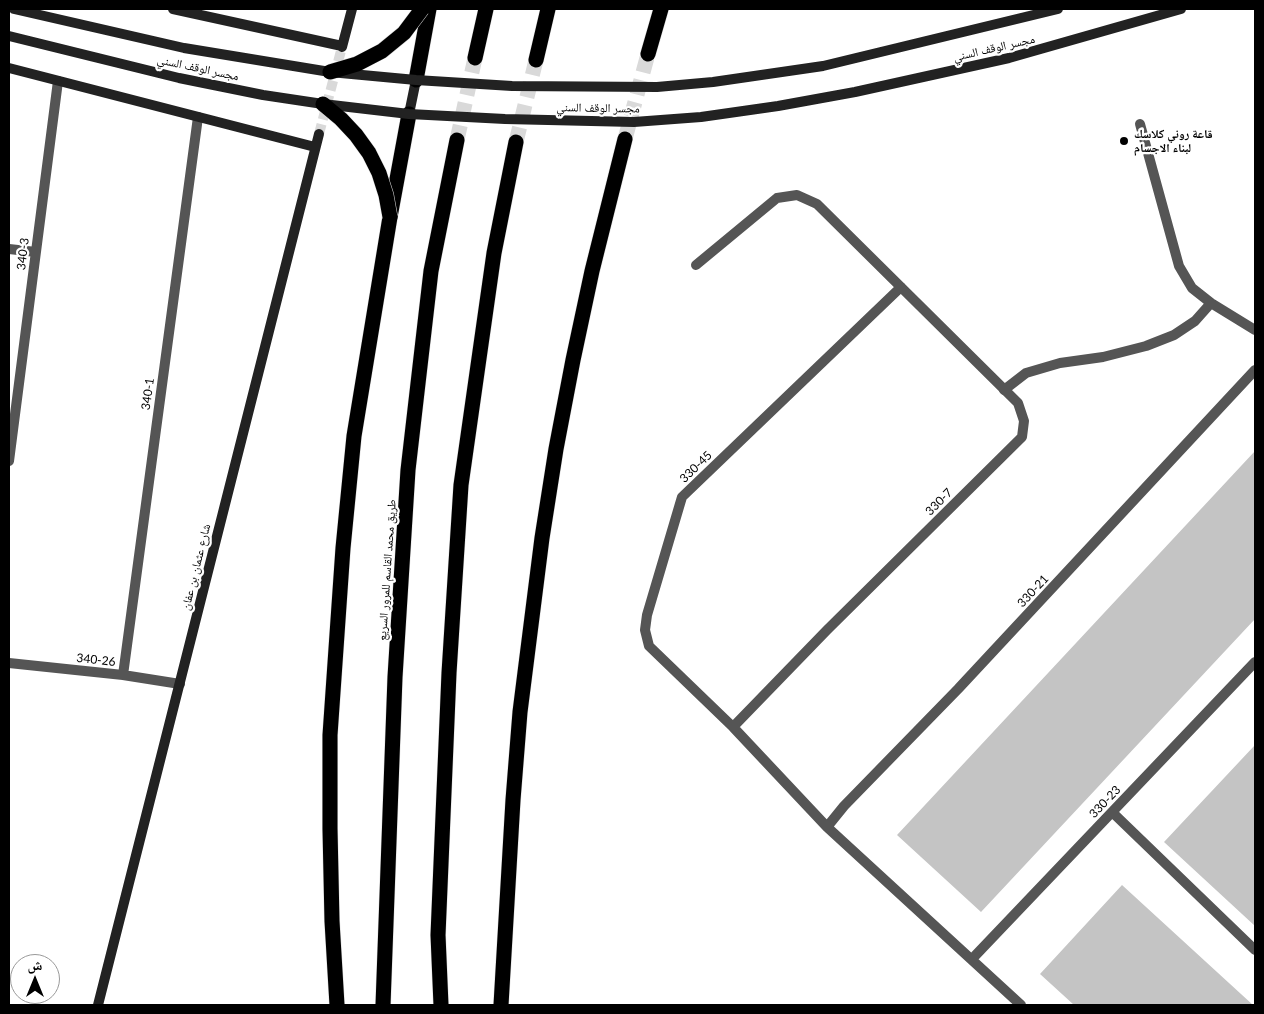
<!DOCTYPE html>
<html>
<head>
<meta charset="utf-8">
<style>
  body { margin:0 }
  #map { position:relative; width:1264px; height:1014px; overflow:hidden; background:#fff; font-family:Lato,"Noto Naskh Arabic",sans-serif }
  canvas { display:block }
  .frame { position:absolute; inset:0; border:10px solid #000; pointer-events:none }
  .north { position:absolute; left:10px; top:954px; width:50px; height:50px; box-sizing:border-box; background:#fff; border:1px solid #999; border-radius:50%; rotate:0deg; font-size:14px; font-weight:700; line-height:20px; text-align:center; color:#000 }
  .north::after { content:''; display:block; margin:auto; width:18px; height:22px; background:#000; clip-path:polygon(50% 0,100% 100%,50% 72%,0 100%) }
</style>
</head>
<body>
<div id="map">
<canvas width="1264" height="1014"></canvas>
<div class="frame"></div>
<div class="north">ش</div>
</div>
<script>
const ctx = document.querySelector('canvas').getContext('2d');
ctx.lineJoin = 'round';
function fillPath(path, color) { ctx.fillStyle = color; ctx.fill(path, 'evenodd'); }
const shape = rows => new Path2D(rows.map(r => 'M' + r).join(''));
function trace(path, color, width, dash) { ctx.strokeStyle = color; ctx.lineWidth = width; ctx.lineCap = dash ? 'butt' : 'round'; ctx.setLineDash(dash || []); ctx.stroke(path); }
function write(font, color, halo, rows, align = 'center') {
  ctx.font = font + ' Lato,"Noto Naskh Arabic",sans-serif'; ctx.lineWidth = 4.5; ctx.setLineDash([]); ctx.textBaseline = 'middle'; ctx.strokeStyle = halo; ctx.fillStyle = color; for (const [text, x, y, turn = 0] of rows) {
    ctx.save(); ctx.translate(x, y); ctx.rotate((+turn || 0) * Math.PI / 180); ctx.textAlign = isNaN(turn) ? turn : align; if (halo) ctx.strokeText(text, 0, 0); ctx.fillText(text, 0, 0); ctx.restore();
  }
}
fillPath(shape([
  [1255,451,1255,619,981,912,897,835],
  [1255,745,1255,926,1164,842],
  [1122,885,1253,1005,1074,1005,1040,974]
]), '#c4c4c4');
trace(shape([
  [319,134,342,47]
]), '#d9d9d9', 10, [10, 5]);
trace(shape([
  [625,139,648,54],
  [457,140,475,58],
  [516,142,536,60]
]), '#d9d9d9', 15, [15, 8]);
const highway = shape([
  [648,54,661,9],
  [475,58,486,9],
  [536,60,548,9],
  [416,80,429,9],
  [337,1005,332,921,330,829,330,735,343,548,354,436,390,217,409,114],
  [383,1005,395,677,408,470,431,271,457,140],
  [441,1005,438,935,449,673,461,485,494,253,516,142],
  [501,1005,513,800,520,712,542,538,556,449,573,360,592,271,625,139]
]);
trace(highway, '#dbdbdb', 16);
trace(shape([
  [1140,124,1179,266,1192,288,1211,303,1255,330],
  [1004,390,1026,373,1060,363,1103,357,1146,346,1174,335,1195,321,1211,303]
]), '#555', 10);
trace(shape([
  [9,249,36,252],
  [696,265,777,198,797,195,817,204,1018,403,1024,421,1022,437,827,630,733,727],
  [901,287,682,497,647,615,645,630,649,646,733,727,827,827,1021,1005],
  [9,461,58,81],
  [9,663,123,675,180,684],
  [123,675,198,117],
  [1112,812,1255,950],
  [827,827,844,806,958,689,1255,370],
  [972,959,1255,662]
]), '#555', 10);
trace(shape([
  [173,9,342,46],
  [342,47,352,9],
  [9,68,315,147],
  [409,114,416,80],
  [98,1005,319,134]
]), '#222', 10);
trace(highway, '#000', 15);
const highwayBridge = shape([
  [330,72,357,64,382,51,404,33,422,9],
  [323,104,341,119,356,135,369,153,379,173,386,195,390,217]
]);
trace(highwayBridge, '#dbdbdb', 16, []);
trace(shape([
  [14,9,184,48,330,72,416,80,512,86,657,87,713,82,823,66,1058,9],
  [9,36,179,78,263,95,323,104,409,114,505,119,634,122,701,117,778,106,855,92,1009,58,1181,9]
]), '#222', 10);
trace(highwayBridge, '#000', 15);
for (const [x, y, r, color] of [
  [1124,141,5,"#000"]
]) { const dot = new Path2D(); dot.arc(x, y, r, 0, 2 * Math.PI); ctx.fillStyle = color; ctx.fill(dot); trace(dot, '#fff', 2); }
write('12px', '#000', '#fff', [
  ["مجسر الوقف السني",994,48,-13],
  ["مجسر الوقف السني",198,68,12],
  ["مجسر الوقف السني",598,108,1],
  ["340-3",23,254,-83],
  ["340-1",148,394,-82],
  ["330-45",696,467,-44],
  ["330-7",939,502,-45],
  ["شارع عثمان بن عفان",196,567,-76],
  ["طريق محمد القاسم للمرور السريع",387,570,-86],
  ["330-21",1033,591,-47],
  ["340-26",96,660,6],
  ["330-23",1105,802,-46]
]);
write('bold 12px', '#000', '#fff', [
  ["قاعة روني كلاسك",1134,134],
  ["لبناء الاجسام",1134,148]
], 'left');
</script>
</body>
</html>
